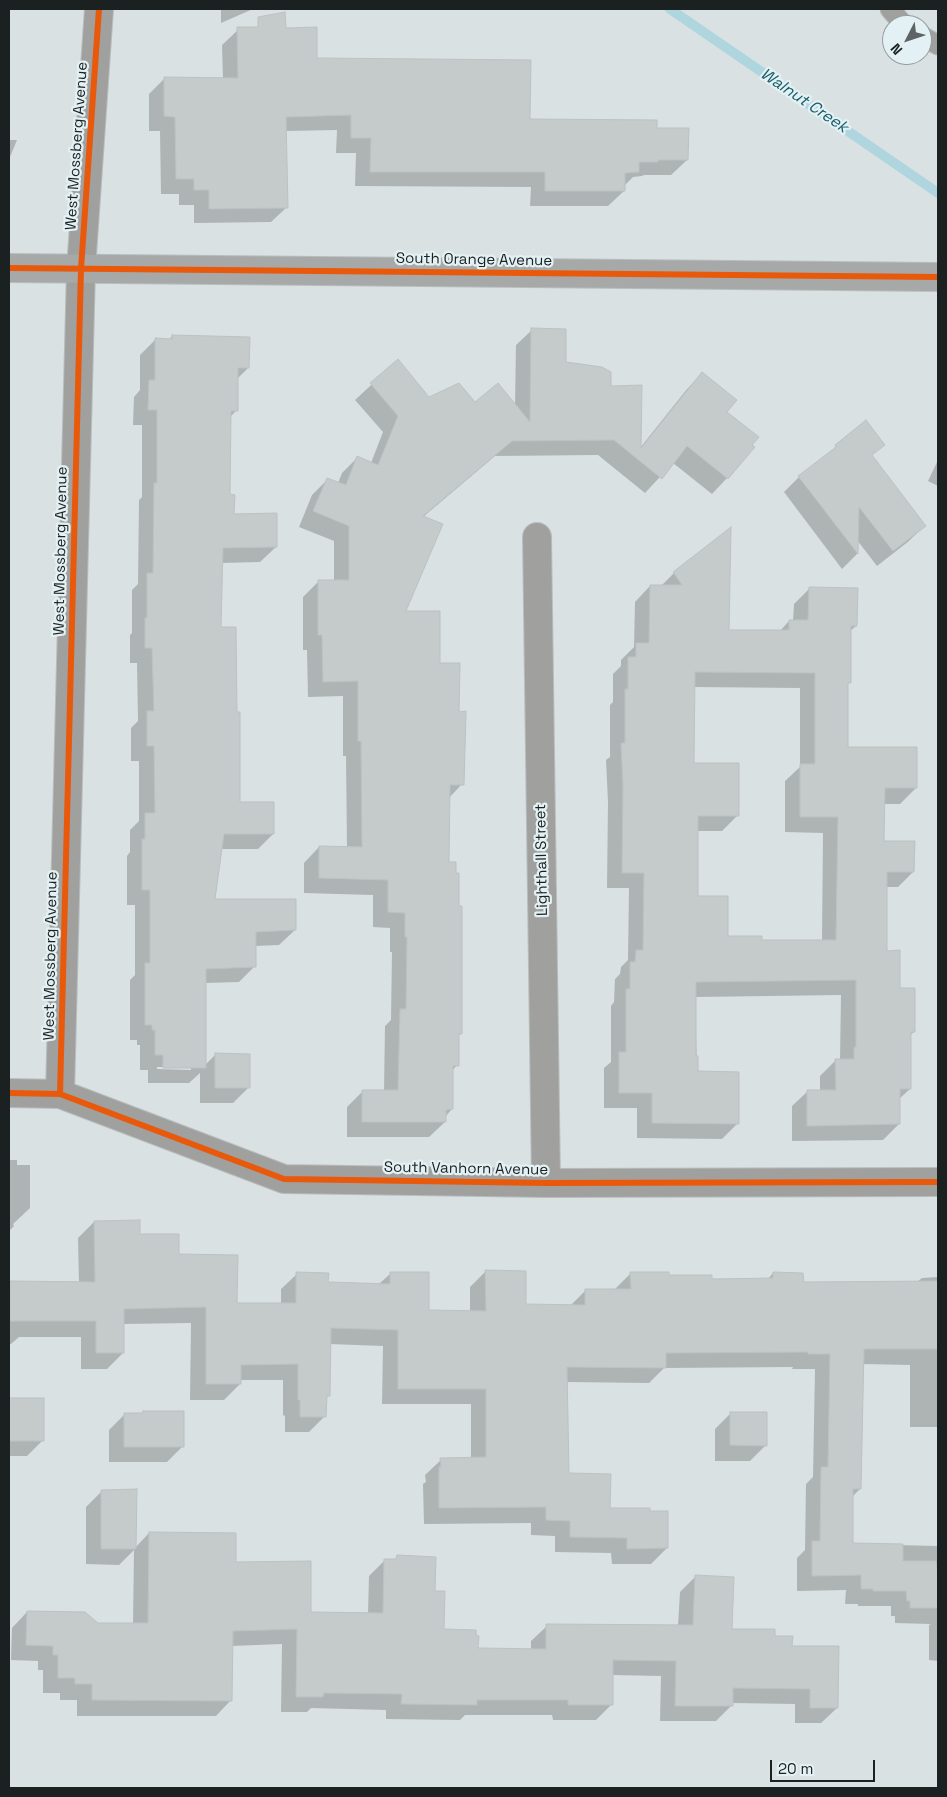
<!DOCTYPE html>
<html>
<head>
<meta charset="utf-8">
<style>
  body { margin:0 }
  #map { position:relative; width:947px; height:1797px; overflow:hidden; background:#dae1e2; font-family:"Space Grotesk",sans-serif }
  canvas { display:block }
  .frame { position:absolute; inset:0; border:10px solid #1b2021; pointer-events:none }
  .north { position:absolute; left:882px; top:15px; width:50px; height:50px; box-sizing:border-box; background:#e4f1f4; border:1px solid #949da0; border-radius:50%; rotate:229deg; font-size:14px; font-weight:700; line-height:20px; text-align:center; color:#1b2021 }
  .north::after { content:''; display:block; margin:auto; width:18px; height:22px; background:#5e6465; clip-path:polygon(50% 0,100% 100%,50% 72%,0 100%) }
  .scale { position:absolute; left:770px; top:1760px; width:105px; height:22px; box-sizing:border-box; border:2px solid #1b2021; border-top:0; padding-left:6px; font-size:15px; line-height:18px; white-space:nowrap; color:#1b2021; -webkit-text-stroke:4px #e4f1f4; paint-order:stroke }
</style>
</head>
<body>
<div id="map">
<canvas width="947" height="1797"></canvas>
<div class="frame"></div>
<div class="north">N</div>
<div class="scale">20 m</div>
</div>
<script>
const ctx = document.querySelector('canvas').getContext('2d');
ctx.lineJoin = 'round';
function fillPath(path, color) { ctx.fillStyle = color; ctx.fill(path, 'evenodd'); }
const shape = rows => new Path2D(rows.map(r => 'M' + r).join(''));
function trace(path, color, width, dash) { ctx.strokeStyle = color; ctx.lineWidth = width; ctx.lineCap = dash ? 'butt' : 'round'; ctx.setLineDash(dash || []); ctx.stroke(path); }
function write(font, color, halo, rows, align = 'center') {
  ctx.font = font + ' "Space Grotesk",sans-serif'; ctx.lineWidth = 4.5; ctx.setLineDash([]); ctx.textBaseline = 'middle'; ctx.strokeStyle = halo; ctx.fillStyle = color; for (const [text, x, y, turn = 0] of rows) {
    ctx.save(); ctx.translate(x, y); ctx.rotate((+turn || 0) * Math.PI / 180); ctx.textAlign = isNaN(turn) ? turn : align; if (halo) ctx.strokeText(text, 0, 0); ctx.fillText(text, 0, 0); ctx.restore();
  }
}
fillPath(shape([
  [221,9,253,9,221,23],
  [238,30,316,59,529,121,656,129,687,160,671,175,644,175,642,176,633,177,624,186,624,191,608,206,530,206,531,187,355,186,356,153,336,153,337,130,285,131,287,207,271,222,194,223,194,205,179,205,179,194,161,194,160,131,149,131,149,94,164,79,223,79,222,45],
  [9,140,17,140,10,157,9,177],
  [532,330,565,363,610,387,640,448,687,389,702,374,725,412,727,478,712,494,673,463,645,493,598,455,495,456,423,517,404,612,439,664,458,713,462,784,449,798,448,863,461,1033,458,1036,457,1065,452,1071,452,1109,445,1117,445,1122,429,1137,347,1137,347,1107,363,1091,384,1091,385,1026,391,1020,392,952,390,952,390,928,373,927,373,895,304,893,304,863,319,847,347,848,346,756,343,756,343,696,308,697,307,650,303,650,303,597,319,581,334,581,334,541,299,527,312,495,328,479,338,483,342,473,358,457,371,463,383,432,355,400,397,361,429,398,475,404,515,406,516,345],
  [172,336,248,368,237,379,236,411,230,417,229,496,233,515,276,547,260,562,221,563,220,628,238,804,273,834,258,849,220,849,214,900,295,930,279,945,255,946,255,966,239,982,205,983,205,1065,215,1055,248,1088,233,1103,200,1103,200,1073,189,1083,148,1083,148,1070,140,1070,140,1045,137,1045,137,1040,130,1040,130,980,135,975,135,905,127,905,127,856,130,852,130,830,139,821,139,761,131,761,131,728,138,721,137,663,130,663,130,635,132,633,132,590,138,584,139,500,142,497,142,425,133,425,134,397,140,390,140,355,156,339,169,340],
  [157,1067,191,1067,191,1070,157,1069],
  [938,460,938,486,928,481],
  [799,477,924,526,909,541,877,566,857,540,857,554,842,569,784,492],
  [674,573,728,631,779,632,789,621,793,621,794,604,809,589,856,626,849,632,846,748,916,788,900,804,883,804,882,842,913,872,898,887,886,887,885,952,914,1032,910,1035,910,1089,898,1100,899,1124,883,1140,792,1141,792,1106,808,1091,820,1091,820,1076,836,1060,840,1060,841,995,695,997,697,1073,738,1123,722,1139,637,1138,637,1108,604,1108,604,1068,611,1062,611,1006,614,1002,615,979,620,974,621,967,628,960,629,888,607,888,608,802,606,760,610,757,610,705,613,702,613,674,621,666,621,660,634,647,635,602,650,586,661,586],
  [693,687,800,688,800,767,785,781,785,832,823,833,822,942,761,942,727,938,697,897,697,831,722,831,738,815,693,764],
  [9,1160,17,1160,17,1165,30,1165,30,1208,13,1224,14,1226,9,1231],
  [94,1222,139,1235,178,1255,236,1304,281,1304,281,1289,297,1274,327,1283,379,1284,391,1273,427,1312,470,1312,470,1287,486,1271,525,1305,570,1306,586,1290,615,1289,631,1273,711,1280,767,1280,773,1273,803,1283,917,1282,922,1278,938,1277,938,1427,910,1427,910,1365,862,1364,860,1489,852,1497,852,1544,938,1546,938,1661,929,1660,929,1625,931,1624,895,1623,895,1616,891,1616,891,1606,858,1606,858,1604,845,1604,846,1590,797,1591,797,1558,805,1550,806,1484,813,1477,815,1369,792,1369,793,1367,664,1368,649,1383,566,1382,567,1474,609,1510,667,1548,651,1564,612,1564,611,1553,555,1552,555,1536,531,1535,531,1523,424,1524,423,1484,426,1482,425,1475,441,1460,471,1459,471,1404,382,1404,383,1346,329,1344,329,1395,326,1398,325,1416,309,1432,285,1432,285,1416,283,1415,283,1380,240,1380,240,1384,224,1400,190,1400,191,1323,123,1324,123,1353,107,1369,81,1369,81,1337,19,1337,11,1344,9,1344,9,1282,79,1283,78,1238],
  [9,1399,42,1399,42,1441,27,1456,9,1456],
  [731,1413,766,1445,750,1461,715,1461,715,1429],
  [125,1414,142,1414,183,1446,167,1462,109,1462,109,1430],
  [102,1491,135,1548,149,1533,235,1563,310,1614,368,1614,369,1576,385,1560,394,1560,397,1557,434,1592,443,1630,477,1649,531,1650,531,1641,547,1626,678,1626,680,1592,695,1577,731,1630,774,1638,791,1647,837,1708,821,1723,795,1723,795,1704,732,1703,732,1705,716,1721,660,1721,661,1676,612,1675,612,1704,596,1720,553,1720,552,1715,465,1715,460,1720,386,1719,386,1710,311,1708,307,1712,281,1712,282,1644,232,1646,231,1700,216,1716,77,1716,77,1700,60,1700,60,1693,43,1693,43,1670,38,1670,38,1661,11,1660,12,1628,27,1612,98,1624,133,1624,134,1550,119,1565,86,1564,86,1507]
]), '#0003');
trace(shape([
  [670,9,938,193]
]), '#afd6de', 10);
const building = shape([
  [285,12,286,28,317,27,317,58,531,60,530,119,657,120,657,128,689,128,688,160,658,160,658,162,639,162,639,172,625,173,625,191,545,191,545,172,370,172,371,138,351,138,351,115,286,117,288,208,209,209,209,190,194,190,194,179,176,179,175,117,164,116,164,77,238,78,237,27,258,27,258,17,285,12],
  [531,328,566,329,566,362,602,367,611,372,611,386,642,385,641,448,702,372,737,400,727,412,759,437,752,445,755,447,728,479,687,446,662,479,614,440,512,441,423,516,443,524,406,611,440,611,440,663,460,663,459,712,466,711,464,785,450,785,449,862,456,862,456,873,459,873,459,906,462,906,462,1034,459,1034,459,1066,453,1066,453,1109,446,1110,446,1122,362,1122,362,1090,398,1090,400,1009,406,1009,407,937,405,937,405,913,388,912,388,880,319,878,319,846,362,847,361,741,358,741,358,681,323,682,322,635,318,635,318,580,349,580,349,526,313,511,327,478,346,485,357,456,378,465,398,416,370,383,398,359,429,397,459,383,475,402,498,383,530,422,531,328],
  [172,335,250,337,249,368,238,368,238,411,231,411,230,494,235,495,234,514,277,513,277,547,223,548,221,627,236,627,237,712,240,712,240,802,274,802,274,834,224,834,215,899,296,899,296,930,256,932,256,967,206,969,206,1068,163,1068,163,1055,155,1055,155,1030,152,1030,152,1025,145,1025,145,963,150,963,150,890,142,890,142,839,145,839,145,813,155,813,154,746,147,746,147,711,154,711,152,648,145,648,145,618,147,618,147,573,153,573,154,483,157,483,157,410,148,410,149,380,155,380,155,338,172,339,172,335],
  [866,420,885,445,872,455,926,526,893,551,859,507,858,554,798,476,836,447,835,445,866,420],
  [731,527,729,630,789,630,789,620,808,620,809,587,858,588,857,626,851,626,851,683,848,683,848,747,917,747,917,788,885,788,884,841,915,841,914,872,887,872,887,951,900,950,900,988,915,988,915,1032,911,1032,911,1089,900,1089,900,1124,807,1126,807,1090,836,1090,835,1059,854,1059,854,1047,856,1047,856,980,696,982,696,1056,698,1056,698,1071,739,1072,739,1124,652,1123,652,1093,619,1093,619,1052,626,1052,626,989,630,989,630,962,635,962,636,950,643,950,644,873,622,873,623,786,621,743,625,743,625,689,628,689,628,657,636,657,636,643,649,643,650,585,682,585,673,572,731,527],
  [695,672,815,673,815,764,800,764,800,817,838,817,836,940,762,940,762,936,728,936,728,896,698,896,698,816,739,816,739,763,694,763,695,672],
  [215,1053,250,1054,250,1088,215,1088,215,1053],
  [140,1220,140,1234,179,1234,179,1254,238,1255,237,1303,296,1303,296,1272,329,1273,328,1282,390,1284,390,1272,429,1272,429,1310,486,1311,485,1270,526,1271,526,1304,585,1305,585,1289,631,1289,630,1272,669,1272,669,1275,712,1275,712,1279,773,1278,773,1272,803,1273,804,1282,938,1281,938,1349,864,1349,861,1489,853,1489,853,1543,903,1544,903,1561,936,1561,937,1569,938,1570,938,1608,910,1608,910,1601,907,1601,906,1591,873,1591,873,1589,861,1589,861,1575,812,1576,812,1541,820,1541,821,1467,828,1467,830,1354,808,1354,808,1352,666,1353,666,1368,567,1367,569,1473,611,1474,610,1508,650,1508,650,1511,668,1511,668,1548,627,1549,627,1538,570,1537,570,1521,546,1520,546,1507,439,1508,439,1467,441,1467,440,1458,486,1457,486,1389,398,1389,398,1330,331,1328,330,1396,327,1396,326,1417,300,1417,300,1400,298,1400,298,1364,241,1365,241,1384,206,1384,206,1307,124,1309,124,1353,96,1353,96,1321,10,1321,10,1281,95,1282,94,1221,140,1220],
  [9,1398,44,1398,44,1441,9,1441,9,1398],
  [143,1411,184,1411,184,1447,124,1447,124,1413,142,1413,143,1411],
  [730,1412,767,1412,767,1446,730,1445,730,1412],
  [137,1489,136,1549,101,1549,101,1490,137,1489],
  [149,1532,236,1533,236,1562,311,1561,311,1612,383,1613,384,1559,396,1559,397,1555,436,1557,435,1591,445,1591,444,1629,476,1630,476,1635,479,1636,478,1648,546,1649,546,1624,693,1625,695,1575,734,1577,732,1629,775,1629,775,1636,793,1636,792,1646,839,1646,838,1708,810,1708,810,1689,733,1688,733,1706,675,1706,676,1661,613,1660,613,1705,568,1705,568,1700,477,1700,477,1705,401,1704,402,1694,324,1693,323,1697,296,1697,297,1629,233,1631,232,1701,92,1700,92,1684,75,1684,75,1678,58,1678,58,1655,53,1655,53,1646,26,1645,27,1611,85,1612,98,1623,148,1623,149,1532]
]);
fillPath(building, '#c5cacb');
trace(building, '#bcc1c2', 1);
const lane = shape([
  [890,9,904,25],
  [922,36,938,45]
]);
const street = shape([
  [537,537,546,1183],
  [9,1093,60,1094,284,1179,546,1183,938,1182],
  [60,1094,81,269,99,9]
]);
const secondary = shape([
  [9,268,938,277]
]);
trace(lane, '#b8bdbe', 21);
trace(street, '#b8bdbe', 30);
trace(secondary, '#b8bdbe', 30);
trace(lane, '#a0a09f', 19);
trace(street, '#a0a09f', 28);
trace(secondary, '#a7a9a8', 28);
trace(shape([
  [9,268,938,277],
  [9,1093,60,1094,284,1179,546,1183,938,1182],
  [60,1094,81,269,99,9]
]), '#e8590c', 6);
write('15px', '#1b2021', '#e4f1f4', [
  ["West Mossberg Avenue",77,146,-86],
  ["South Orange Avenue",474,260,1],
  ["West Mossberg Avenue",61,551,-89],
  ["Lighthall Street",542,860,-91],
  ["West Mossberg Avenue",51,956,-89],
  ["South Vanhorn Avenue",466,1169,1]
]);
write('italic 16px', '#175d69', '#e4f1f4', [
  ["Walnut Creek",804,101,34]
]);
</script>
</body>
</html>
